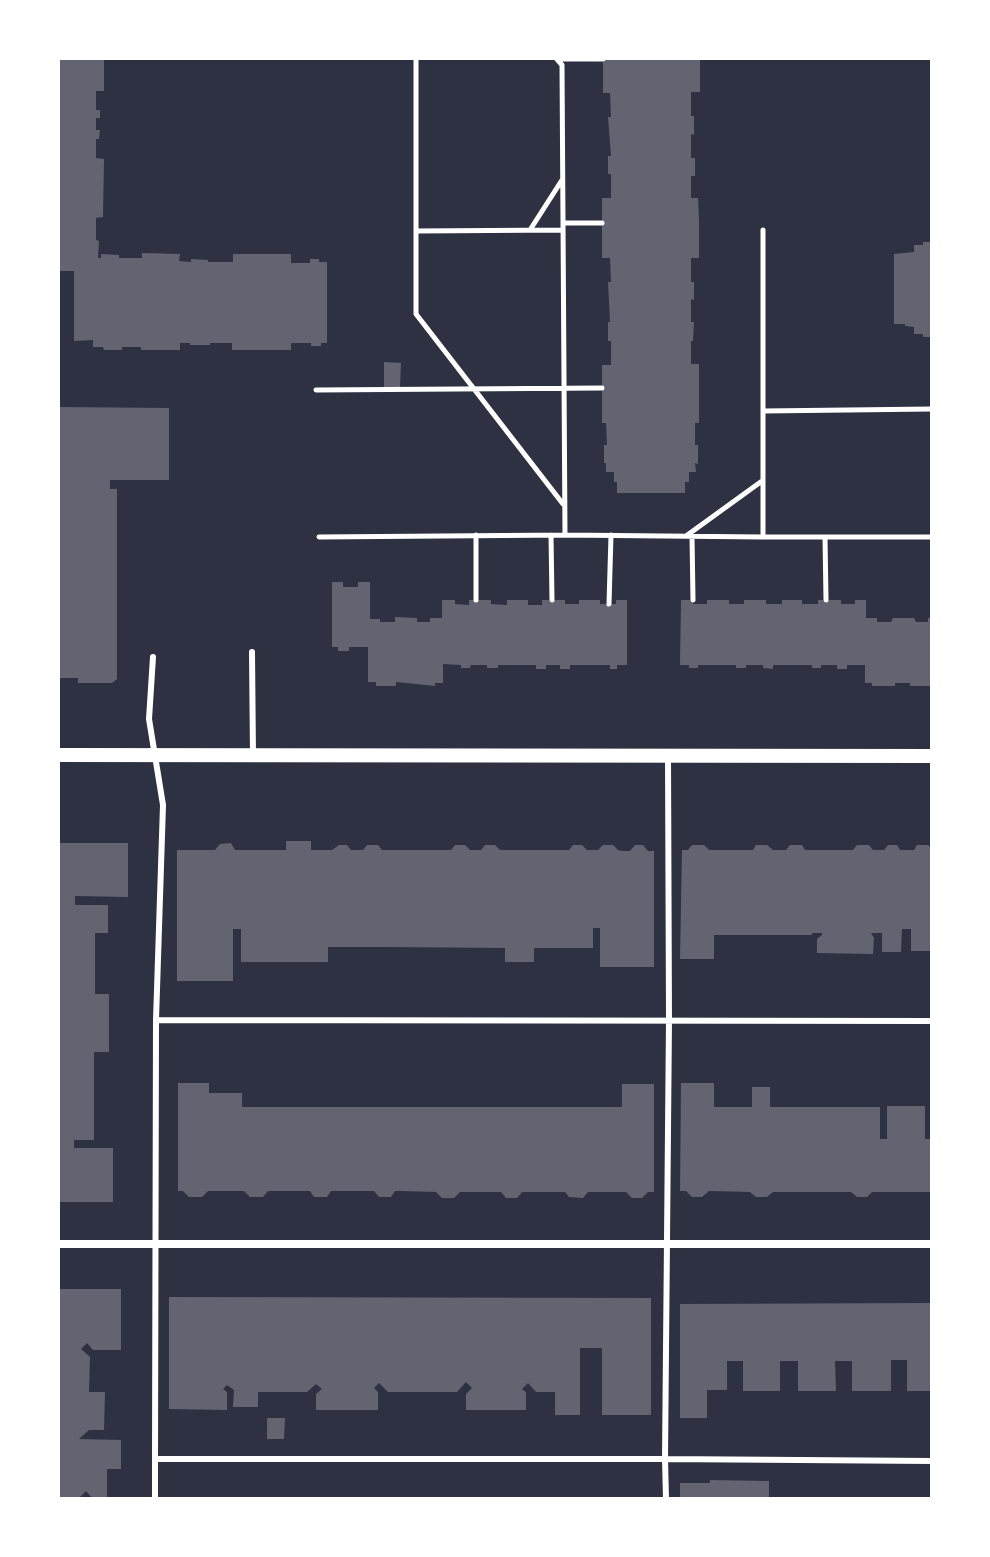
<!DOCTYPE html>
<html>
<head>
<meta charset="utf-8">
<style>
  body { margin:0 }
  #map { position:relative; width:990px; height:1557px; overflow:hidden; background:#2d3142; font-family:Cabin,sans-serif }
  canvas { display:block }
  .frame { position:absolute; inset:0; border:60px solid #fff; pointer-events:none }
</style>
</head>
<body>
<div id="map">
<canvas width="990" height="1557"></canvas>
<div class="frame"></div>
</div>
<script>
const ctx = document.querySelector('canvas').getContext('2d');
ctx.lineJoin = 'round';
function fillPath(path, color) { ctx.fillStyle = color; ctx.fill(path, 'evenodd'); }
const shape = rows => new Path2D(rows.map(r => 'M' + r).join(''));
function trace(path, color, width, dash) { ctx.strokeStyle = color; ctx.lineWidth = width; ctx.lineCap = dash ? 'butt' : 'round'; ctx.setLineDash(dash || []); ctx.stroke(path); }
fillPath(shape([
  [58,58,104,58,104,91,96,91,96,110,100,110,100,118,96,118,96,130,100,130,99,139,96,139,96,158,104,159,103,217,96,218,96,240,99,241,98,258,101,258,101,254,119,255,119,258,142,258,142,253,180,254,179,261,191,262,191,259,208,260,208,262,233,262,233,254,291,254,291,263,310,263,310,259,319,259,319,262,327,262,327,343,321,343,321,346,311,346,311,343,291,343,291,350,232,350,232,343,210,343,210,345,190,345,190,343,180,343,180,350,141,350,141,347,122,347,122,350,104,350,103,347,93,347,93,340,74,341,74,271,58,271],
  [603,58,700,58,700,92,691,92,691,116,694,116,694,135,691,134,691,158,695,158,695,176,691,176,691,198,698,198,699,219,699,258,691,258,691,282,694,282,694,300,691,299,691,322,694,322,693,341,691,341,691,364,699,364,699,423,695,423,695,445,698,445,698,464,695,463,696,472,689,472,689,482,685,482,685,493,617,493,617,482,614,482,614,472,606,472,606,463,604,463,604,445,607,445,606,423,602,423,602,365,611,365,611,341,608,341,608,322,610,322,608,282,611,282,610,258,602,258,602,198,611,198,611,174,608,174,608,156,611,156,608,117,611,117,610,93,603,93],
  [923,242,932,242,932,337,923,337,923,334,914,334,914,327,905,326,905,324,894,324,894,254,914,252,914,245,923,245],
  [384,362,401,363,400,387,384,387],
  [58,407,169,408,169,480,110,480,110,489,117,489,117,679,112,683,78,683,78,678,58,678],
  [332,582,343,582,343,587,358,587,358,582,370,582,370,619,380,619,380,622,395,622,395,617,417,618,417,622,430,622,430,618,442,618,442,600,455,600,455,604,469,605,469,600,491,600,491,604,507,605,507,600,528,600,528,605,542,605,542,600,565,600,565,604,579,604,579,600,600,600,600,604,616,604,616,600,627,600,627,665,617,665,617,669,610,669,610,665,570,665,570,669,560,669,560,665,546,665,546,669,536,669,536,665,498,665,498,668,487,668,487,665,471,665,470,668,461,668,461,665,443,664,443,683,435,683,435,686,396,682,396,686,376,686,376,682,368,682,368,647,349,647,349,651,338,651,338,647,332,647],
  [681,600,693,600,693,604,707,604,707,600,729,600,729,604,744,604,744,600,766,600,766,604,782,604,782,600,802,600,802,604,818,604,818,600,841,600,841,604,855,604,855,600,866,600,866,618,877,618,877,622,891,622,893,618,914,618,916,622,928,622,928,618,932,618,932,686,910,686,910,683,895,683,895,686,872,686,872,683,865,683,865,665,847,665,847,669,837,669,837,665,821,665,821,668,812,668,812,665,773,665,773,669,763,668,763,665,746,665,746,668,736,668,736,665,698,665,698,668,689,668,689,665,680,665],
  [286,841,311,841,311,850,332,850,339,845,347,845,351,850,363,850,367,845,378,845,382,850,451,850,455,845,465,845,470,850,481,850,485,845,495,845,500,850,569,850,573,845,582,845,587,850,598,850,603,845,613,845,618,850,623,851,630,851,635,845,643,845,648,851,654,851,654,967,600,967,600,928,593,928,593,948,534,948,534,962,505,962,505,948,387,947,328,947,328,962,241,962,241,929,233,929,233,981,177,981,177,850,215,850,220,844,231,843,235,850,286,850],
  [58,843,128,843,128,897,75,896,75,905,108,905,108,933,95,933,95,994,109,994,109,1052,94,1052,94,1140,74,1140,74,1148,113,1148,113,1202,58,1202],
  [692,845,704,845,709,850,753,850,756,845,767,845,773,850,786,850,790,845,802,845,805,850,853,850,857,845,869,845,873,850,884,850,888,845,897,845,900,850,914,850,917,845,928,845,932,849,932,951,911,951,911,929,902,929,901,952,882,952,882,933,871,933,874,938,873,954,817,953,817,939,822,935,822,933,812,933,812,935,714,935,714,959,680,959,682,850,688,850],
  [178,1083,209,1083,209,1093,242,1093,242,1107,622,1107,622,1084,654,1084,654,1192,648,1192,642,1198,632,1198,626,1192,588,1192,583,1198,569,1197,565,1192,522,1192,517,1198,506,1198,501,1192,460,1192,454,1198,442,1198,436,1192,400,1191,395,1191,391,1197,379,1197,374,1191,331,1191,327,1197,314,1197,310,1191,268,1191,263,1197,250,1197,244,1191,208,1191,202,1197,189,1197,183,1191,178,1191],
  [681,1083,714,1083,714,1107,752,1107,752,1087,770,1087,770,1107,880,1107,880,1139,887,1139,887,1106,925,1106,925,1139,932,1139,932,1192,872,1192,867,1197,857,1197,851,1192,773,1192,767,1197,756,1197,750,1192,709,1191,702,1197,692,1197,686,1191,680,1191],
  [58,1289,121,1289,121,1350,93,1350,87,1343,81,1349,90,1357,89,1392,105,1392,104,1430,89,1430,79,1439,121,1440,121,1469,107,1469,107,1498,92,1498,86,1491,80,1497,82,1499,58,1499],
  [169,1297,651,1298,651,1415,602,1415,602,1348,580,1348,580,1415,555,1415,555,1392,536,1392,528,1383,522,1389,526,1392,526,1410,466,1410,466,1394,472,1388,466,1382,457,1392,388,1392,379,1383,374,1388,378,1392,378,1410,316,1410,316,1394,322,1389,316,1384,307,1392,258,1392,258,1407,233,1407,234,1390,227,1385,223,1389,227,1392,227,1410,169,1409],
  [932,1303,932,1391,907,1391,907,1360,891,1360,891,1391,852,1391,852,1361,835,1361,836,1391,798,1391,798,1361,780,1361,780,1391,743,1391,743,1361,727,1361,727,1390,707,1390,707,1418,680,1418,680,1304],
  [267,1418,285,1418,284,1439,267,1439],
  [710,1480,769,1481,769,1499,680,1499,680,1483,710,1483]
]), '#626471');
trace(shape([
  [416,58,416,231,563,230],
  [556,58,562,65,565,535,763,537],
  [558,59,603,59],
  [563,223,602,223],
  [530,230,562,180],
  [416,231,416,314,563,504],
  [316,390,602,388],
  [932,409,763,411,763,537,932,537],
  [763,411,763,230],
  [476,535,476,600],
  [551,535,552,600],
  [686,536,762,481],
  [692,536,693,600],
  [319,537,565,535],
  [825,537,826,600],
  [609,604,611,535]
]), '#fff', 5);
trace(shape([
  [252,652,253,756],
  [153,657,149,719,163,805,156,1020,155,1459],
  [156,1020,932,1021],
  [155,1499,155,1459,665,1459,669,1020,668,756],
  [666,1499,665,1459,932,1461]
]), '#fff', 6);
trace(shape([
  [58,1244,932,1244]
]), '#fff', 8);
trace(shape([
  [58,755,932,756]
]), '#fff', 14);
</script>
</body>
</html>
